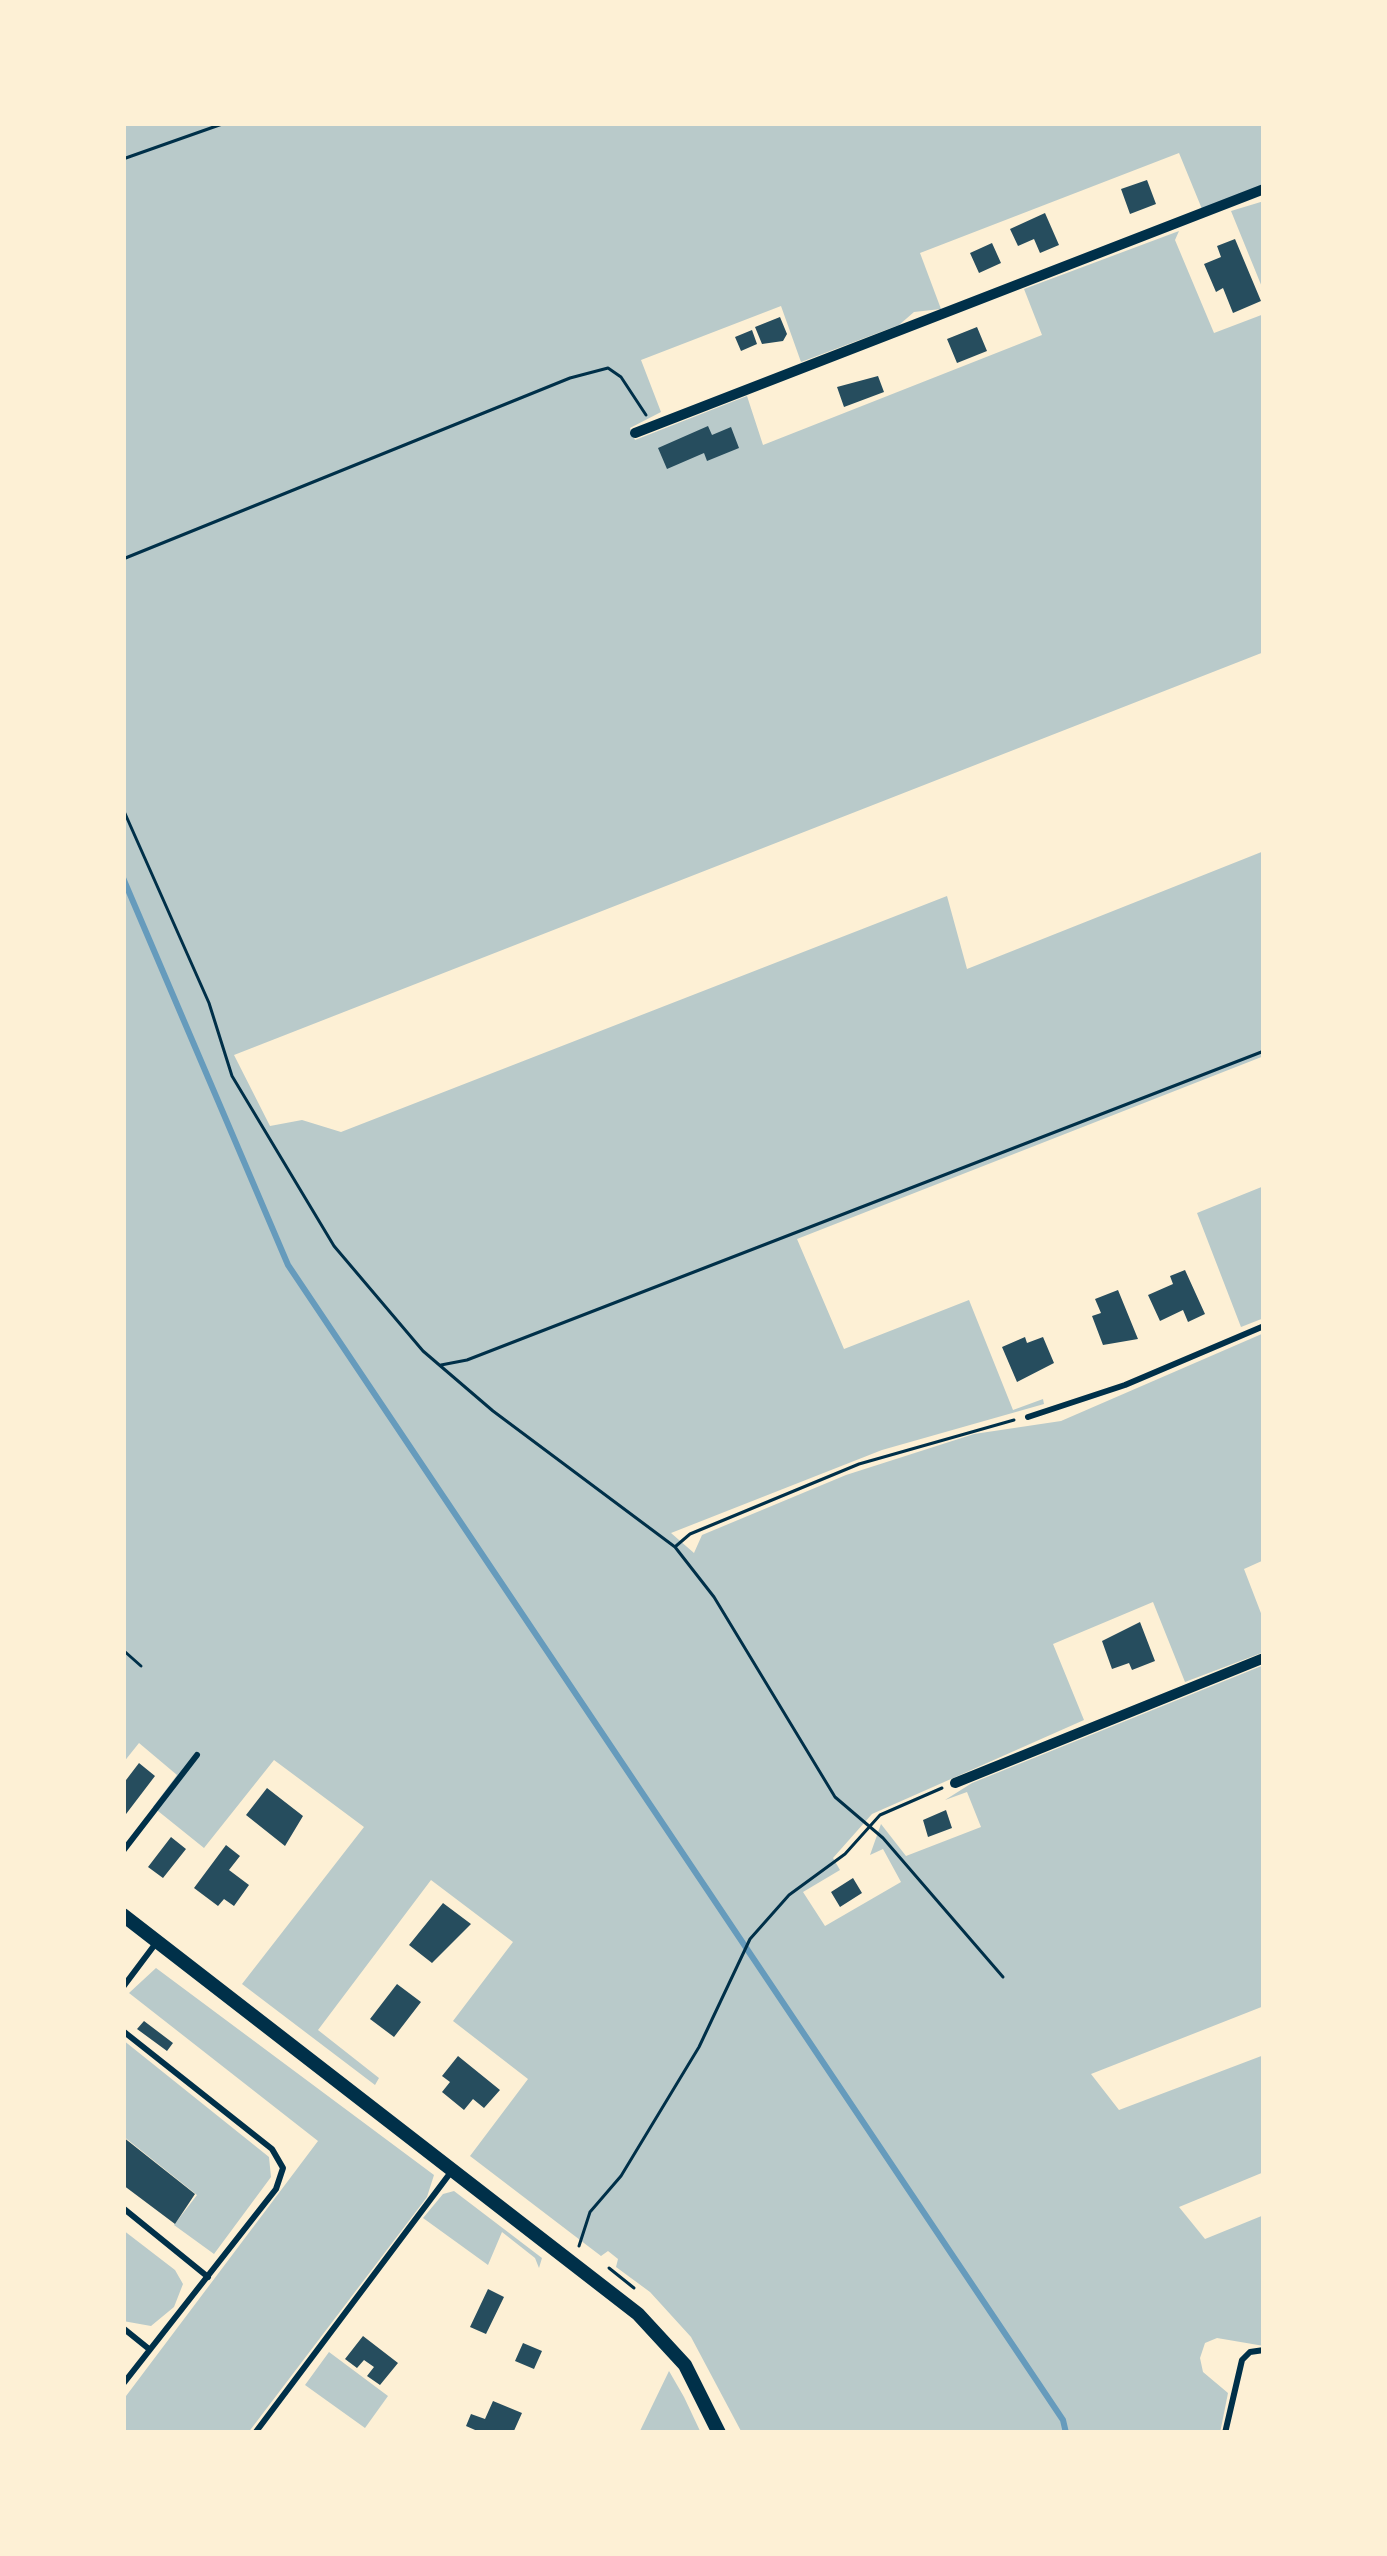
<!DOCTYPE html>
<html>
<head>
<meta charset="utf-8">
<style>
  body { margin:0 }
  #map { position:relative; width:1387px; height:2556px; overflow:hidden; background:#fdf0d5; font-family:"DM Sans",sans-serif }
  canvas { display:block }
  .frame { position:absolute; inset:0; border:126px solid #fdf0d5; pointer-events:none }
</style>
</head>
<body>
<div id="map">
<canvas width="1387" height="2556"></canvas>
<div class="frame"></div>
</div>
<script>
const ctx = document.querySelector('canvas').getContext('2d');
ctx.lineJoin = 'round';
function fillPath(path, color) { ctx.fillStyle = color; ctx.fill(path, 'evenodd'); }
const shape = rows => new Path2D(rows.map(r => 'M' + r).join(''));
function trace(path, color, width, dash) { ctx.strokeStyle = color; ctx.lineWidth = width; ctx.lineCap = dash ? 'butt' : 'round'; ctx.setLineDash(dash || []); ctx.stroke(path); }
fillPath(shape([
  [123,123,1264,123,1264,185,1202,209,1179,153,920,253,941,309,914,312,899,325,801,362,781,306,641,360,661,412,630,428,635,440,747,396,763,445,1042,335,1024,289,1179,231,1175,240,1214,333,1264,314,1264,652,234,1055,270,1126,302,1120,341,1132,947,896,967,969,1264,851,1264,1056,797,1239,844,1349,969,1300,1013,1410,1043,1399,1044,1404,882,1450,671,1533,694,1553,702,1535,846,1475,974,1434,1061,1421,1264,1333,1264,1560,1244,1569,1264,1621,1264,1652,1185,1682,1153,1602,1053,1644,1084,1720,872,1814,833,1858,840,1870,803,1892,825,1926,901,1882,883,1849,870,1855,881,1824,906,1856,981,1827,967,1792,945,1800,972,1783,1264,1665,1264,2006,1091,2074,1119,2110,1264,2055,1264,2172,1179,2207,1205,2239,1264,2215,1264,2346,1217,2338,1205,2343,1200,2358,1203,2372,1228,2393,1220,2433,742,2433,691,2337,650,2292,616,2267,618,2259,608,2251,601,2256,470,2156,528,2079,453,2021,513,1942,431,1880,318,2030,379,2078,375,2085,242,1984,364,1827,274,1760,204,1848,153,1807,177,1775,139,1743,123,1763],
  [1264,201,1264,292,1231,211],
  [1264,1186,1264,1318,1241,1327,1197,1213],
  [156,1968,434,2175,427,2197,248,2433,123,2433,123,2400,318,2141,129,1993],
  [123,2040,269,2157,271,2177,214,2254,174,2225,197,2195,123,2136],
  [454,2191,542,2258,539,2268,535,2258,502,2232,488,2265,423,2218,443,2194],
  [123,2230,175,2270,183,2284,174,2307,151,2326,123,2321],
  [329,2352,388,2396,365,2428,305,2385],
  [669,2371,684,2397,701,2433,639,2433]
]), '#b9caca');
trace(shape([
  [123,878,288,1265,1063,2420,1066,2433]
]), '#669bbc', 6);
fillPath(shape([
  [1147,180,1156,204,1130,214,1121,189],
  [1045,213,1059,245,1040,253,1034,239,1018,246,1010,229],
  [1235,239,1261,301,1233,313,1223,288,1216,292,1204,264,1221,257,1217,246],
  [992,243,1001,263,979,273,970,253],
  [780,317,787,334,783,341,762,344,755,327],
  [977,327,987,351,957,363,947,339],
  [752,330,757,344,741,351,735,337],
  [878,376,884,392,844,407,837,387],
  [708,426,712,435,731,427,739,448,707,461,704,453,667,469,658,448],
  [1185,1270,1205,1314,1188,1322,1183,1310,1160,1321,1148,1295,1173,1284,1170,1276],
  [1118,1290,1138,1339,1103,1345,1092,1316,1101,1313,1095,1299],
  [1025,1337,1027,1343,1043,1337,1054,1363,1017,1382,1002,1347],
  [1140,1622,1155,1661,1132,1670,1129,1663,1112,1669,1102,1641],
  [139,1763,155,1776,123,1818,123,1784],
  [267,1788,303,1816,285,1846,246,1815],
  [946,1810,952,1828,928,1837,923,1820],
  [171,1837,186,1849,163,1878,148,1867],
  [226,1845,240,1856,229,1870,249,1885,234,1906,224,1899,218,1906,194,1888],
  [853,1878,862,1893,840,1907,831,1892],
  [443,1903,471,1924,432,1963,409,1945],
  [397,1984,421,2002,394,2037,370,2019],
  [144,2021,173,2043,167,2051,137,2029],
  [458,2056,500,2090,484,2108,473,2099,464,2110,442,2092,450,2082,442,2076],
  [123,2137,195,2194,175,2224,123,2185],
  [488,2289,504,2297,486,2334,470,2327],
  [363,2336,398,2363,380,2385,367,2376,374,2367,364,2360,357,2368,345,2359],
  [523,2343,542,2351,534,2369,515,2361],
  [493,2401,522,2413,513,2433,482,2433,466,2426,471,2414,485,2419]
]), '#264d5e');
trace(shape([
  [123,159,225,123],
  [123,559,570,378,608,368,621,377,646,415],
  [123,809,209,1003,232,1076,334,1246,423,1351,493,1411,675,1547,714,1597,835,1797,883,1838,1003,1977],
  [441,1365,467,1360,1264,1051],
  [676,1546,690,1534,859,1464,1014,1420],
  [123,1650,141,1666],
  [579,2246,590,2212,621,2176,699,2047,750,1939,789,1895,845,1854,880,1815,942,1788],
  [609,2268,634,2288]
]), '#003049', 3);
trace(shape([
  [1028,1417,1125,1385,1264,1326],
  [123,1851,197,1755],
  [123,1987,156,1943],
  [123,2031,272,2149,283,2168,276,2189,123,2384],
  [123,2208,208,2277],
  [123,2328,149,2349],
  [255,2433,451,2172],
  [1225,2433,1242,2360,1250,2352,1264,2350]
]), '#003049', 6);
trace(shape([
  [635,433,1264,189],
  [955,1783,1264,1658]
]), '#003049', 10);
trace(shape([
  [123,1915,638,2314,685,2365,719,2433]
]), '#003049', 14);
</script>
</body>
</html>
